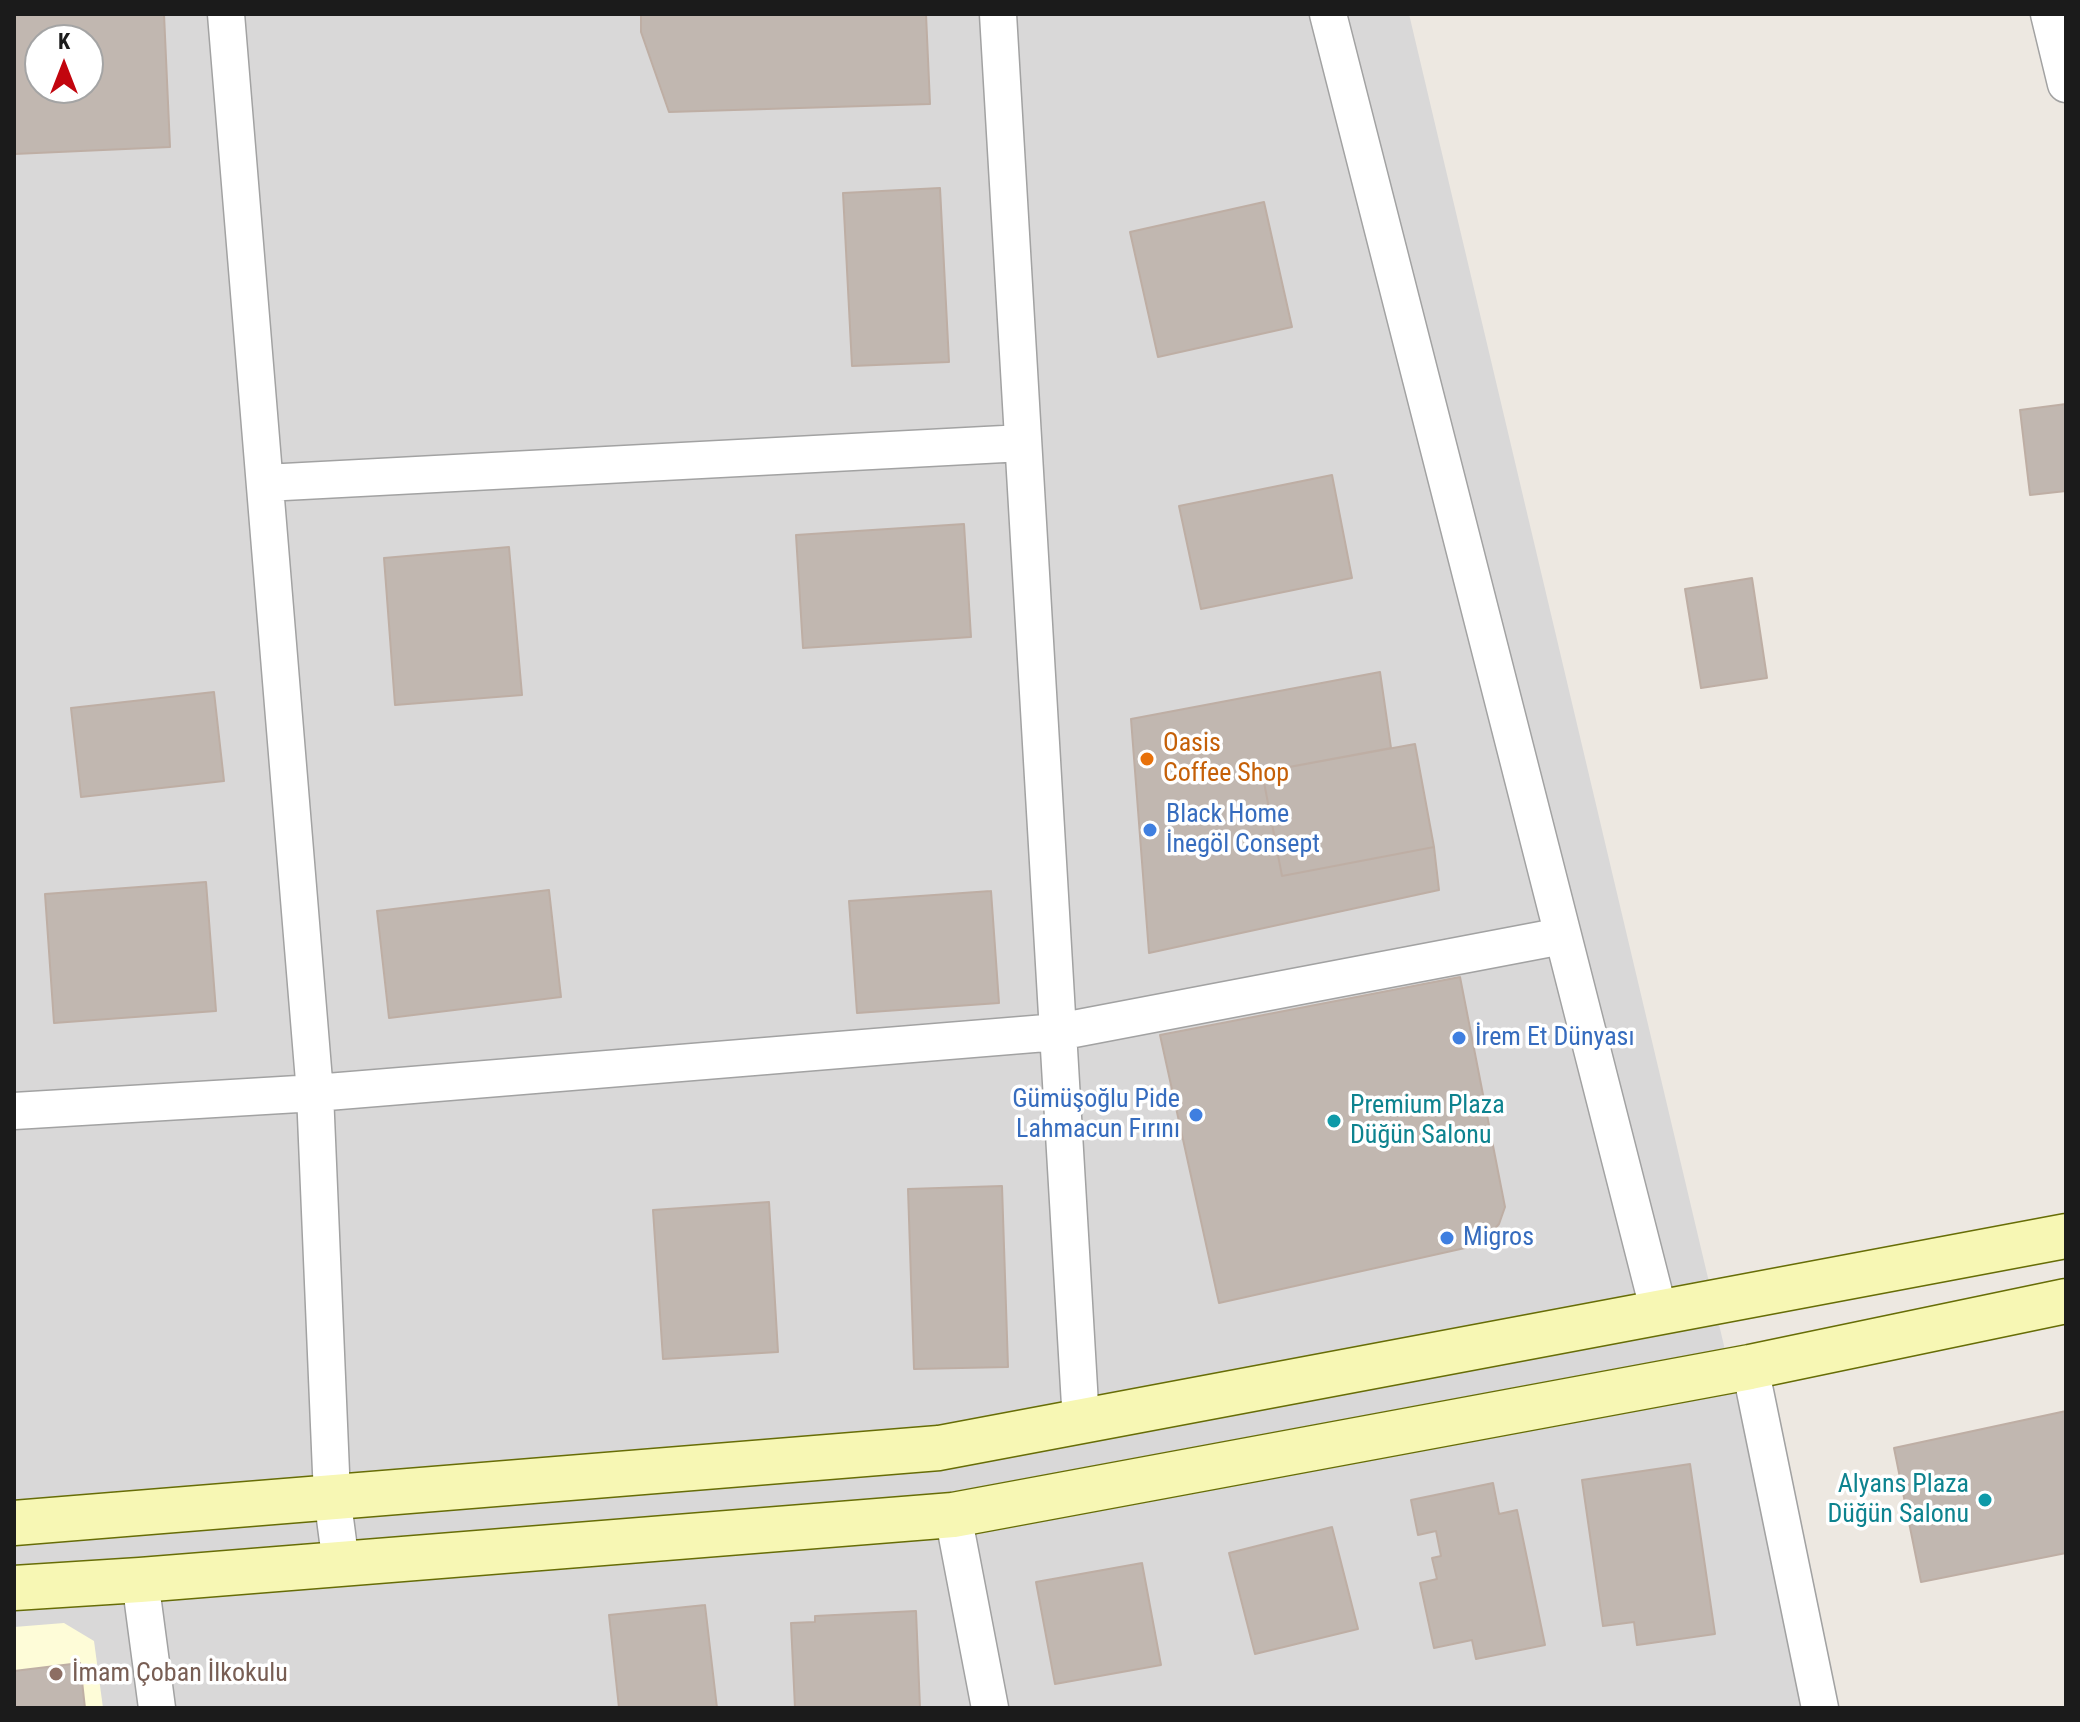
<!DOCTYPE html>
<html>
<head>
<meta charset="utf-8">
<style>
  body { margin:0 }
  #map { position:relative; width:2080px; height:1722px; overflow:hidden; background:#ede8e1; font-family:"Roboto Condensed",sans-serif }
  canvas { display:block }
  .frame { position:absolute; inset:0; border:16px solid #1b1b1b; pointer-events:none }
  .north { position:absolute; left:24px; top:24px; width:80px; height:80px; box-sizing:border-box; background:#fff; border:2px solid #a4a4a4; border-radius:50%; rotate:0deg; font-size:22px; font-weight:700; line-height:32px; text-align:center; color:#1b1b1b }
  .north::after { content:''; display:block; margin:auto; width:28px; height:36px; background:#c2050e; clip-path:polygon(50% 0,100% 100%,50% 72%,0 100%) }
</style>
</head>
<body>
<div id="map">
<canvas width="2080" height="1722"></canvas>
<div class="frame"></div>
<div class="north">K</div>
</div>
<script>
const ctx = document.querySelector('canvas').getContext('2d');
ctx.lineJoin = 'round';
function fillPath(path, color) { ctx.fillStyle = color; ctx.fill(path, 'evenodd'); }
const shape = rows => new Path2D(rows.map(r => 'M' + r).join(''));
function trace(path, color, width, dash) { ctx.strokeStyle = color; ctx.lineWidth = width; ctx.lineCap = dash ? 'butt' : 'round'; ctx.setLineDash(dash || []); ctx.stroke(path); }
function write(font, color, halo, rows, align = 'center') {
  ctx.font = font + ' "Roboto Condensed",sans-serif'; ctx.lineWidth = 7; ctx.setLineDash([]); ctx.textBaseline = 'middle'; ctx.strokeStyle = halo; ctx.fillStyle = color; for (const [text, x, y, turn = 0] of rows) {
    ctx.save(); ctx.translate(x, y); ctx.rotate((+turn || 0) * Math.PI / 180); ctx.textAlign = isNaN(turn) ? turn : align; if (halo) ctx.strokeText(text, 0, 0); ctx.fillText(text, 0, 0); ctx.restore();
  }
}
fillPath(shape([
  [14,14,1409,14,1783,1595,1822,1708,14,1708],
  [40,40,88,40,88,88,40,88]
]), '#d9d8d8');
fillPath(shape([
  [64,1623,94,1641,103,1708,14,1708,14,1627]
]), '#fefcd8');
const building = shape([
  [14,14,164,14,170,147,14,154,14,14],
  [40,40,88,40,88,88,40,88,40,40],
  [641,14,926,14,930,104,669,112,641,32,641,14],
  [940,188,949,362,852,366,843,193,940,188],
  [1264,202,1292,327,1158,357,1130,232,1264,202],
  [2066,404,2066,491,2030,495,2020,410,2066,404],
  [1332,475,1352,578,1201,609,1179,506,1332,475],
  [964,524,971,637,803,648,796,535,964,524],
  [509,547,522,695,395,705,384,558,509,547],
  [1752,578,1767,678,1701,688,1685,589,1752,578],
  [1380,672,1391,748,1262,772,1282,876,1434,847,1439,890,1149,953,1131,719,1380,672],
  [214,692,224,781,81,797,71,708,214,692],
  [1415,744,1434,847,1282,876,1262,772,1415,744],
  [206,882,216,1011,54,1023,45,894,206,882],
  [549,890,561,997,389,1018,377,911,549,890],
  [991,891,999,1003,857,1013,849,901,991,891],
  [1460,977,1505,1207,1499,1224,1485,1240,1465,1248,1219,1303,1160,1035,1460,977],
  [1002,1186,1008,1367,914,1369,908,1189,1002,1186],
  [769,1202,778,1352,663,1359,653,1210,769,1202],
  [2066,1411,2066,1553,1921,1582,1894,1448,2066,1411],
  [1690,1464,1715,1634,1637,1645,1634,1622,1603,1626,1582,1480,1690,1464],
  [1493,1483,1499,1514,1517,1510,1545,1645,1476,1659,1472,1640,1434,1648,1420,1583,1437,1579,1432,1558,1441,1556,1436,1531,1418,1535,1411,1500,1493,1483],
  [1332,1527,1358,1629,1255,1654,1229,1553,1332,1527],
  [1142,1563,1161,1665,1055,1684,1036,1582,1142,1563],
  [705,1605,717,1708,619,1708,609,1615,705,1605],
  [916,1611,920,1708,795,1708,791,1623,815,1622,815,1616,916,1611],
  [80,1663,85,1708,14,1708,14,1671,80,1663]
]);
fillPath(building, '#c1b7b0');
trace(building, '#beaea4', 2);
const street = shape([
  [226,14,315,1093,332,1496,341,1564],
  [998,14,1081,1422],
  [1328,14,1659,1312],
  [2049,14,2066,84],
  [265,483,1023,443],
  [14,1111,315,1093,1058,1032,1562,936],
  [1750,1367,1820,1708],
  [953,1515,990,1708],
  [140,1580,157,1708]
]);
const secondary = shape([
  [14,1523,939,1448,2066,1236],
  [14,1588,140,1580,953,1515,1750,1367,2066,1301]
]);
trace(street, '#a2a2a2', 39);
trace(secondary, '#676d07', 47);
trace(street, '#fff', 36);
trace(secondary, '#f7f7b4', 44);
for (const [x, y, r, color] of [
  [1147,759,8,"#e8710a"],
  [1150,830,8,"#3f7fe0"],
  [1459,1038,8,"#3f7fe0"],
  [1196,1115,8,"#3f7fe0"],
  [1334,1121,8,"#0f9aa8"],
  [1447,1238,8,"#3f7fe0"],
  [1985,1500,8,"#0f9aa8"],
  [56,1674,8,"#8d6e63"]
]) { const dot = new Path2D(); dot.arc(x, y, r, 0, 2 * Math.PI); ctx.fillStyle = color; ctx.fill(dot); trace(dot, '#fff', 3); }
write('26px', '#c56008', '#fff', [
  ["Oasis",1163,744],
  ["Coffee Shop",1163,774]
], 'left');
write('26px', '#366cbe', '#fff', [
  ["Black Home",1166,815],
  ["İnegöl Consept",1166,845],
  ["İrem Et Dünyası",1475,1038],
  ["Gümüşoğlu Pide",1180,1100,"right"],
  ["Lahmacun Fırını",1180,1130,"right"],
  ["Migros",1463,1238]
], 'left');
write('26px', '#0d838f', '#fff', [
  ["Premium Plaza",1350,1106],
  ["Düğün Salonu",1350,1136],
  ["Alyans Plaza",1969,1485,"right"],
  ["Düğün Salonu",1969,1515,"right"]
], 'left');
write('26px', '#785e54', '#fff', [
  ["İmam Çoban İlkokulu",72,1674]
], 'left');
</script>
</body>
</html>
